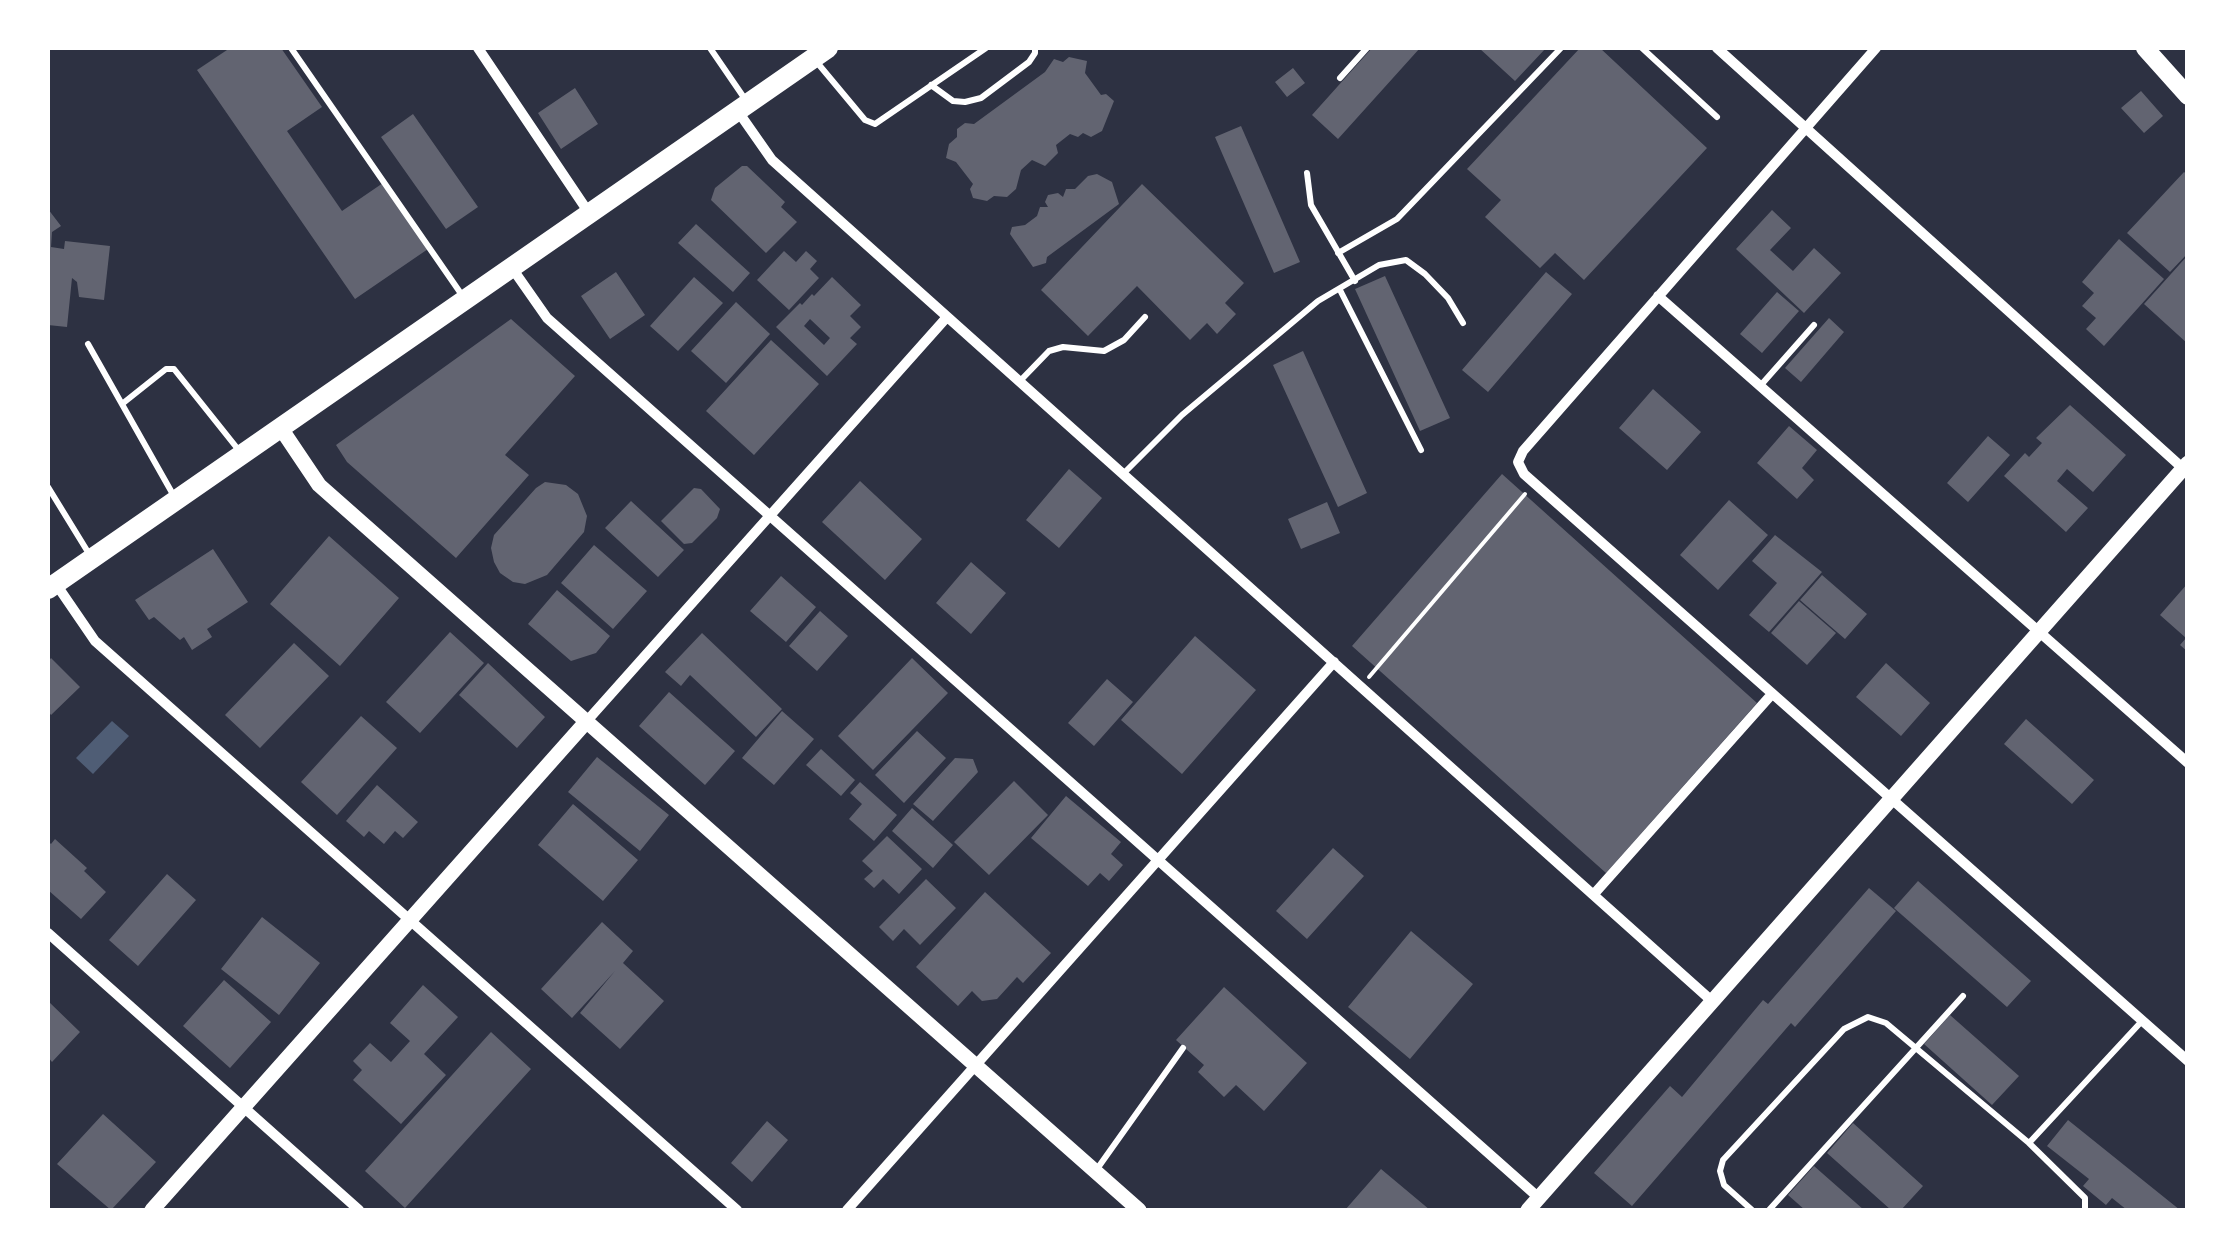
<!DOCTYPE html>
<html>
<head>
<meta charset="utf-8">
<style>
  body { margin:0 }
  #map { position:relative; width:2235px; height:1258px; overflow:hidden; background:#2d3142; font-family:"Source Serif 4",serif }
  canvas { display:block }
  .frame { position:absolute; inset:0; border:50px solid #fff; pointer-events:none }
</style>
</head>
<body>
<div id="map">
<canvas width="2235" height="1258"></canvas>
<div class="frame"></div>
</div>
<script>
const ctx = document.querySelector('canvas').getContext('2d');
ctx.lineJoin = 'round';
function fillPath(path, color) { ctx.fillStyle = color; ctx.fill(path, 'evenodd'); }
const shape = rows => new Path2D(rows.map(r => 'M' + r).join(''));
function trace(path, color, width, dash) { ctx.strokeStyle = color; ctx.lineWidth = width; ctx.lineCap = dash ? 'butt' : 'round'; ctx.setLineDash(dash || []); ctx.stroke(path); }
fillPath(shape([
  [112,721,129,736,93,774,76,758]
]), '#4f5d75');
fillPath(shape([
  [230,48,281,48,322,107,287,131,342,211,383,183,428,249,355,299,197,70],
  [1372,48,1420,48,1338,139,1312,115],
  [1479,48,1546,48,1515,81],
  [1580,48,1600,48,1707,148,1584,280,1555,253,1540,268,1485,217,1501,200,1467,169],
  [1069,57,1087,61,1085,73,1101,95,1106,94,1114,101,1102,131,1091,137,1083,133,1078,137,1070,134,1056,145,1058,153,1045,166,1032,160,1021,170,1016,189,1007,197,994,196,987,201,973,198,970,189,973,184,956,162,946,158,949,144,957,137,957,129,965,123,974,124,1045,72,1054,59,1063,62],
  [1293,68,1305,83,1287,97,1275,82],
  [575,88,598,124,561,149,538,113],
  [2141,91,2163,116,2144,133,2121,108],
  [413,114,478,207,446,229,381,137],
  [1241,126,1300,262,1274,273,1215,137],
  [742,166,747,166,785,202,781,207,797,222,766,253,711,200,715,188],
  [2184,172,2188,175,2188,253,2170,272,2127,233],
  [1097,174,1112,182,1119,204,1047,257,1046,263,1033,267,1010,234,1012,227,1025,225,1037,216,1040,207,1048,207,1045,202,1048,195,1058,193,1063,197,1066,189,1075,189,1088,176],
  [1142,184,1244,283,1225,303,1236,314,1217,334,1207,323,1190,340,1137,286,1088,336,1041,290],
  [48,209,61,226,52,232,51,247,64,249,65,241,110,246,104,300,79,297,77,282,72,278,67,327,48,325],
  [1772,210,1791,228,1770,250,1793,271,1814,248,1841,273,1804,313,1736,249],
  [696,224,750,273,733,292,678,243],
  [2119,239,2164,279,2104,346,2086,329,2096,318,2082,306,2094,293,2082,282],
  [784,251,796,262,806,251,817,261,810,269,819,278,789,310,757,280],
  [2188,255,2188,344,2144,304],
  [616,272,645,315,610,339,581,296],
  [1546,272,1572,294,1488,392,1462,370],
  [1385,276,1450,418,1420,431,1355,289],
  [694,277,723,303,678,351,650,326],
  [832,277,861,305,850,316,861,327,850,338,857,344,827,376,776,327,800,303,802,305,812,294,814,296],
  [810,319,830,338,824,345,804,326],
  [1777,292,1799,311,1762,353,1740,334],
  [736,302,770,334,726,383,691,351],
  [1829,318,1844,332,1801,382,1785,368],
  [511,319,575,376,505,455,529,475,456,558,347,462,336,445],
  [771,340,819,384,754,455,706,411],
  [1303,351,1367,493,1338,507,1273,365],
  [1653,389,1701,432,1667,470,1619,428],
  [2070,405,2126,455,2093,492,2067,469,2057,481,2088,508,2066,532,2004,476,2025,453,2029,457,2042,443,2036,438],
  [1789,426,1817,450,1802,468,1814,480,1797,499,1757,463],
  [1988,436,2010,455,1968,502,1947,483],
  [1069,469,1102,498,1059,548,1026,520],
  [1502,474,1757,703,1606,873,1352,646],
  [860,481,922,539,885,580,822,522],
  [545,482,566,485,578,494,587,516,584,532,547,575,525,584,513,582,500,573,494,562,491,548,494,535,536,488],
  [694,488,701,489,720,509,717,518,692,543,684,544,661,521],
  [1729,500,1768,535,1718,590,1680,555],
  [631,501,684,550,658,577,605,528],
  [1327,502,1340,533,1301,549,1288,519],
  [1775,535,1822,572,1769,632,1749,615,1777,583,1752,561],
  [329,536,399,598,340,666,270,604],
  [594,545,647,591,613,629,561,583],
  [213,549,248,602,207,629,212,637,192,650,184,637,180,640,154,617,149,620,135,600],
  [971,562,1006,593,971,634,936,603],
  [1822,575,1867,614,1845,639,1800,600],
  [781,576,816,607,786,642,750,611],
  [2188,583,2188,652,2180,645,2186,638,2160,615],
  [557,590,610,636,596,653,571,661,528,624],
  [1799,601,1836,633,1807,665,1771,633],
  [820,611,848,636,817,671,789,646],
  [450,632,484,663,420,733,386,702],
  [702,633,782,709,756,737,690,675,681,686,665,672],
  [1195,636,1256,690,1182,774,1121,720],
  [294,643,329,676,260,748,225,715],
  [51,658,80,687,51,715,48,711,48,662],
  [912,658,948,693,873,770,838,736],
  [488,663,545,717,517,748,459,695],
  [1886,663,1930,703,1901,736,1856,697],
  [1107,679,1133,702,1094,746,1068,723],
  [669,692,735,751,705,785,639,726],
  [782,711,814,739,774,785,742,758],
  [361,716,397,748,337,815,301,782],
  [2026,719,2094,780,2072,804,2004,744],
  [917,731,946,758,904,803,875,775],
  [821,749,855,780,841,796,806,765],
  [597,757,669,815,640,851,568,792],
  [955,758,973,759,978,772,933,821,913,804],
  [1014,781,1048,815,989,875,954,842],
  [860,782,897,815,874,841,849,819,862,804,850,793],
  [377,785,418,822,403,838,395,831,384,844,369,831,364,837,346,821],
  [1066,796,1121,842,1111,854,1123,865,1109,881,1100,873,1088,886,1031,838],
  [573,804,638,860,603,901,538,845],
  [912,808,953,845,933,868,892,831],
  [887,836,922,869,899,894,883,879,874,888,864,879,873,871,862,861],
  [55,839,87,868,84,871,106,892,81,919,48,890,48,841,51,844],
  [1333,848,1364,876,1307,939,1276,911],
  [167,874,196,900,138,966,109,940],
  [926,879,956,908,920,945,904,929,893,941,879,927],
  [1918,881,2031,981,2007,1007,1894,908],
  [1869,888,1896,911,1795,1027,1791,1023,1632,1206,1594,1173,1670,1086,1682,1097,1763,1000,1768,1004],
  [985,892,1051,953,1023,983,1017,977,997,999,982,1001,972,991,958,1006,916,967],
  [262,917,320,963,279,1015,221,969],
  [602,922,633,951,623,963,664,1001,620,1049,580,1013,615,971,572,1018,541,989],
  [1411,931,1473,984,1410,1059,1348,1007],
  [224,980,271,1022,230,1068,183,1026],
  [423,985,458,1017,424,1054,446,1075,401,1124,353,1080,362,1070,353,1061,370,1043,391,1062,410,1041,390,1023],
  [1224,987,1307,1063,1264,1111,1236,1085,1224,1097,1198,1072,1204,1065,1176,1040],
  [48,1001,80,1032,52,1062,48,1057],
  [1950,1015,2019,1076,1992,1105,1924,1044],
  [491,1032,531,1069,405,1208,365,1171],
  [103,1114,156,1162,111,1210,57,1164],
  [2068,1120,2180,1210,2127,1210,2112,1198,2106,1205,2083,1186,2089,1179,2047,1146],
  [767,1121,788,1140,752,1182,731,1163],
  [1853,1123,1923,1186,1901,1210,1891,1210,1827,1153],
  [1814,1166,1864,1210,1805,1210,1788,1195],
  [1381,1169,1430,1210,1345,1210]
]), '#626471');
trace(shape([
  [48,75,48,76],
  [1369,677,1525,494]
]), '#fff', 4);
trace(shape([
  [291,48,464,298],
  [710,48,747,102],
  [1642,48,1717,117],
  [815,60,865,120,875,124,986,48],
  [1340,78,1367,48],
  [931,85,953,101,965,102,981,98,1029,62,1035,53,1035,48],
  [1307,173,1311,205,1355,281],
  [1338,253,1397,219,1561,48],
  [1340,290,1421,450],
  [88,344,175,498],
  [1020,381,1049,351,1063,347,1104,351,1124,340,1145,317],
  [1761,385,1814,325],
  [122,404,166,369,174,369,241,453],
  [1123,474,1182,415,1318,301,1379,265,1406,260,1425,274,1448,298,1463,323],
  [48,487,91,557],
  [1097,1169,1183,1048],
  [1752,1210,1724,1185,1720,1171,1723,1160,1844,1029,1868,1017,1886,1023,2029,1143],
  [1769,1210,1963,996],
  [2085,1210,2085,1198,2029,1143,2142,1021]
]), '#fff', 6);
trace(shape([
  [478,48,589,213],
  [1717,48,2187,472],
  [1876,48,1523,451,1518,462,1524,474,2188,1061],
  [737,110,772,160,1713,1002],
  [512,268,547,318,1539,1198],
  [1658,296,2188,763],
  [56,584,95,641,737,1210],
  [586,722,947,317],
  [1594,894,1772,694],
  [48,933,359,1210],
  [847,1210,1334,662]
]), '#fff', 10);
trace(shape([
  [280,427,319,485,1139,1210],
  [152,1210,586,722],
  [1528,1210,2188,463]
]), '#fff', 15);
trace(shape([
  [2145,48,2188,96]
]), '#fff', 18);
trace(shape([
  [48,589,828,48]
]), '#fff', 20);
</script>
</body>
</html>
